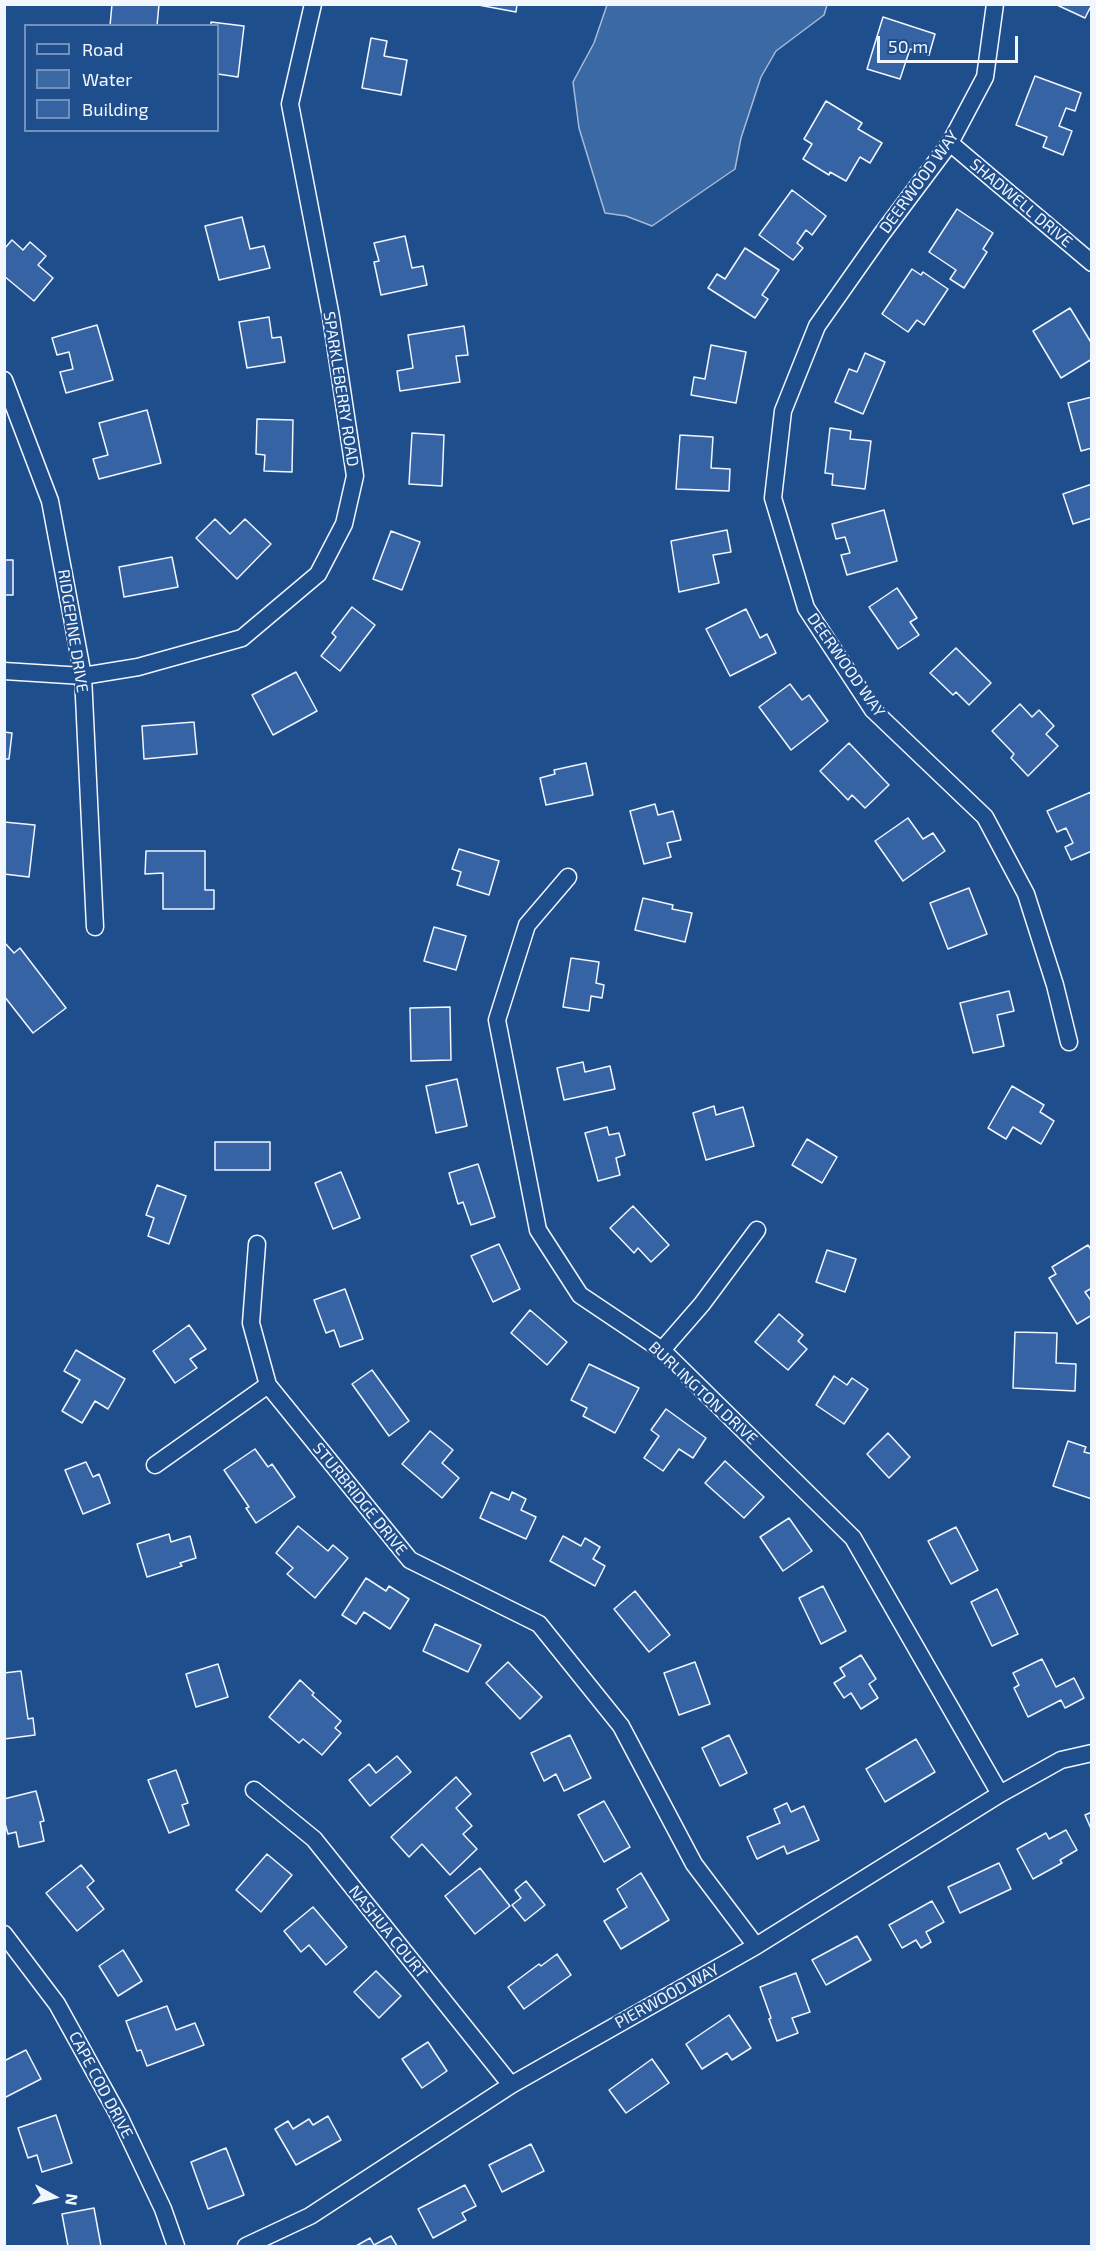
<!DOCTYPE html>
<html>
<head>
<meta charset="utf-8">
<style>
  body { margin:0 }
  #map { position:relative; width:1096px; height:2251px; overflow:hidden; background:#1f4e8c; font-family:"Exo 2",sans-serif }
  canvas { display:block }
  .frame { position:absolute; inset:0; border:6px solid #f2f6ff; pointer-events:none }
  .legend { position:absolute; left:24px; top:24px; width:195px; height:108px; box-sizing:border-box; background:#1f4e8c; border:2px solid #7391ba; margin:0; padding:8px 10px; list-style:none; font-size:18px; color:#f2f6ff }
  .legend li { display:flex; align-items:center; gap:12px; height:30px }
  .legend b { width:30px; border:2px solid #7391ba }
  .north { position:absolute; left:24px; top:2167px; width:60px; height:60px; -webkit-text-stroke:4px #1f4e8c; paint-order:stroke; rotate:98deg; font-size:16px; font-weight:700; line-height:24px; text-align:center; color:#f2f6ff }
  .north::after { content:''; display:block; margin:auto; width:21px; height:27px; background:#f2f6ff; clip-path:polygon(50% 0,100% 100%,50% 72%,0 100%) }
  .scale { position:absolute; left:877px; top:36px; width:141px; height:27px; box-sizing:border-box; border:3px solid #f2f6ff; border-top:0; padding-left:8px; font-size:18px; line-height:21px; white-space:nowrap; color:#f2f6ff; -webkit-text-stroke:4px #1f4e8c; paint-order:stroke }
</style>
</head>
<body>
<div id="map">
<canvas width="1096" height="2251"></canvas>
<div class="frame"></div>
<ul class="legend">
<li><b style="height:8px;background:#1f4e8c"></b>Road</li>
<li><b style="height:16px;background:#3b69a3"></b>Water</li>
<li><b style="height:16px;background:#3563a3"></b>Building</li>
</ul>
<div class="north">N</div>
<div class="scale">50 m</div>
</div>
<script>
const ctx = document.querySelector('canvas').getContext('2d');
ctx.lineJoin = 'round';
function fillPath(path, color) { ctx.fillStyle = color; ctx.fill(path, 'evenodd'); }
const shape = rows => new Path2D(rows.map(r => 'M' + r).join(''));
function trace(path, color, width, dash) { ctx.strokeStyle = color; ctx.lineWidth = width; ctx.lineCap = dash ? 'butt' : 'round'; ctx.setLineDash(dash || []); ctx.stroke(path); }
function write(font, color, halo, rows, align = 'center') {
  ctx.font = font + ' "Exo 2",sans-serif'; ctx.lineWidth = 4.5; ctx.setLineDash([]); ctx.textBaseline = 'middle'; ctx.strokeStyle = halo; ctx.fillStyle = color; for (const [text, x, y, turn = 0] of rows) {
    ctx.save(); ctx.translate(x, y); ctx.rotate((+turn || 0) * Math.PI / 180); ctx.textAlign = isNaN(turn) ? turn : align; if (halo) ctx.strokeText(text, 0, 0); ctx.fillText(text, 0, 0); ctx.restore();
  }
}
const water = shape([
  [607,5,827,5,824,15,776,51,761,77,741,138,735,169,652,226,626,216,605,213,579,128,573,82,594,43,607,5]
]);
fillPath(water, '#3b69a3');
trace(water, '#a8bbd7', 1.5);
const building = shape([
  [112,4,159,4,157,26,110,26,112,4],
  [473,4,517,4,516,12,473,4],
  [1092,4,1092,9,1090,8,1085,18,1057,5,1092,4],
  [883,17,935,34,929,55,910,49,900,79,867,69,883,17],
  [211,22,244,26,238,77,218,74,218,26,211,26,211,22],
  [371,38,387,41,384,56,407,60,401,95,362,88,371,38],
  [1035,76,1081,93,1075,111,1066,108,1059,126,1072,131,1063,155,1043,147,1047,137,1016,125,1035,76],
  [826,101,862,123,858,129,882,143,870,163,860,157,846,181,830,172,829,175,803,159,812,144,804,139,826,101],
  [792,190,826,216,812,235,806,230,797,243,803,248,793,260,759,235,792,190],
  [957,209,993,233,983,249,987,252,964,288,950,279,956,270,929,252,957,209],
  [242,217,250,249,264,246,270,268,219,280,205,226,242,217],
  [405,236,412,268,423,266,427,285,381,295,374,262,379,261,374,243,405,236],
  [12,240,23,250,30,242,46,256,38,265,53,278,34,301,4,276,4,249,12,240],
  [745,248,779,270,762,295,768,299,755,318,708,288,717,274,725,279,745,248],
  [912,269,921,275,923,272,948,289,924,325,917,320,908,332,882,314,912,269],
  [1070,308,1092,344,1092,359,1061,378,1033,331,1070,308],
  [269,317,272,338,281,337,285,362,247,368,239,322,269,317],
  [97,325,113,380,66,393,60,372,73,369,69,352,57,355,52,338,97,325],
  [464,326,468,355,456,356,460,382,400,391,397,371,413,368,408,335,464,326],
  [711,345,746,352,736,403,691,395,694,377,705,379,711,345],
  [865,353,885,362,863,414,835,402,849,369,857,372,865,353],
  [1092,397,1092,448,1081,451,1068,403,1092,397],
  [147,410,161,463,99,479,93,459,108,455,99,423,147,410],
  [257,419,293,420,292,472,264,471,265,455,256,454,257,419],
  [830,428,851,431,850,439,871,441,865,489,832,485,833,474,825,473,830,428],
  [412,433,444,435,442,486,409,484,412,433],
  [680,435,713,437,711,468,730,469,729,491,676,489,680,435],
  [1092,484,1092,518,1073,524,1063,494,1092,484],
  [884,510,897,561,847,575,841,555,850,553,845,537,836,539,832,524,884,510],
  [215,519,230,534,245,519,271,544,237,579,196,538,215,519],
  [727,530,731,552,713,555,719,583,679,592,671,541,727,530],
  [391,531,420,542,402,590,373,579,391,531],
  [172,557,178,587,124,597,119,567,172,557],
  [4,560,13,560,13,595,4,595,4,560],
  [897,588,917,618,910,622,919,635,898,649,869,607,897,588],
  [352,607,375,625,340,671,321,656,336,637,332,633,352,607],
  [746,609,760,638,767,634,776,653,730,676,706,629,746,609],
  [956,648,991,683,969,705,956,692,953,695,930,673,956,648],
  [296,672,317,711,273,735,252,695,296,672],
  [790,684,802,700,809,695,828,721,791,750,759,707,790,684],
  [1020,704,1032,717,1039,710,1054,726,1046,734,1058,746,1028,776,1011,758,1014,754,992,731,1020,704],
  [194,722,197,754,144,759,142,726,194,722],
  [4,732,12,733,9,759,4,759,4,732],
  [849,743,889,785,865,808,852,795,848,800,820,771,849,743],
  [586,763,593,795,546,805,540,778,555,774,554,770,586,763],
  [1091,792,1092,851,1071,860,1065,847,1073,843,1066,828,1057,832,1047,811,1091,792],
  [655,804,658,815,673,811,681,840,667,843,671,857,644,864,630,811,655,804],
  [908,818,923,839,933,833,945,851,903,881,875,841,908,818],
  [4,822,35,825,29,877,4,874,4,822],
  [459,849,499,861,489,895,457,885,461,872,452,869,459,849],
  [146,851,205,851,205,890,214,890,214,909,163,909,163,873,145,874,146,851],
  [969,888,987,934,948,949,930,903,969,888],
  [643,898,673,905,672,909,692,913,685,942,635,930,643,898],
  [434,927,466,936,456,970,424,961,434,927],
  [4,942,14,953,20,948,66,1008,33,1033,4,996,4,942],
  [571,958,599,962,596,983,604,985,602,998,591,996,589,1011,563,1007,571,958],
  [1009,991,1014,1011,997,1015,1004,1046,973,1053,960,1003,1009,991],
  [450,1007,451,1060,411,1061,410,1008,450,1007],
  [583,1062,585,1072,610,1066,615,1089,564,1100,557,1068,583,1062],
  [457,1079,467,1126,436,1133,426,1086,457,1079],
  [1012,1086,1044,1105,1040,1112,1054,1121,1041,1144,1013,1127,1006,1139,988,1128,1012,1086],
  [714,1106,716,1115,743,1107,754,1146,706,1160,693,1113,714,1106],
  [607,1127,609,1135,619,1133,625,1155,616,1158,620,1175,598,1181,585,1133,607,1127],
  [807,1139,837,1157,822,1183,792,1165,807,1139],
  [215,1142,270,1142,270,1170,215,1170,215,1142],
  [478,1164,495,1217,471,1225,463,1202,458,1204,449,1173,478,1164],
  [341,1172,360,1218,333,1229,315,1183,341,1172],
  [157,1185,186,1196,169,1244,148,1236,154,1218,146,1215,157,1185],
  [633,1206,669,1245,651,1262,638,1248,634,1253,610,1228,633,1206],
  [499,1244,520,1289,493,1302,471,1256,499,1244],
  [1088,1245,1092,1251,1092,1288,1085,1292,1092,1302,1092,1315,1077,1324,1049,1278,1056,1274,1052,1267,1088,1245],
  [827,1250,856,1259,845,1292,816,1282,827,1250],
  [345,1289,363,1339,340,1347,334,1330,326,1333,314,1300,345,1289],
  [530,1310,567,1342,547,1365,511,1333,530,1310],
  [779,1314,803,1335,798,1341,807,1349,788,1370,755,1342,779,1314],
  [189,1325,206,1349,190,1359,197,1368,175,1383,153,1351,189,1325],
  [1015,1332,1057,1333,1056,1363,1076,1364,1075,1391,1013,1388,1015,1332],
  [76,1350,125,1379,108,1409,95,1401,82,1423,62,1411,80,1380,64,1371,76,1350],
  [589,1364,639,1388,615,1433,583,1416,587,1408,571,1400,589,1364],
  [372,1370,409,1421,389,1436,352,1384,372,1370],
  [834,1376,847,1385,852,1378,868,1389,844,1424,816,1405,834,1376],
  [666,1409,706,1438,693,1458,679,1449,663,1471,644,1458,659,1436,651,1430,666,1409],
  [430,1431,453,1450,442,1463,459,1478,442,1498,402,1464,430,1431],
  [888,1433,910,1457,889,1478,867,1454,888,1433],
  [1068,1441,1086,1447,1084,1452,1092,1454,1092,1499,1053,1486,1068,1441],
  [255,1449,268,1467,272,1464,295,1497,256,1523,246,1508,249,1507,224,1470,255,1449],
  [725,1461,764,1497,744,1518,705,1483,725,1461],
  [86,1462,93,1477,99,1474,110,1503,83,1514,65,1470,86,1462],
  [491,1492,509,1500,512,1492,526,1499,521,1510,536,1517,526,1539,480,1518,491,1492],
  [789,1518,812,1551,783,1571,760,1537,789,1518],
  [298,1526,328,1551,333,1545,348,1558,315,1598,287,1574,293,1568,276,1553,298,1526],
  [956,1527,978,1570,951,1584,928,1541,956,1527],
  [169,1534,171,1542,190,1536,196,1558,180,1563,182,1566,147,1577,137,1544,169,1534],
  [563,1536,581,1546,585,1538,600,1547,593,1559,605,1566,595,1586,550,1561,563,1536],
  [366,1578,386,1591,389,1586,409,1599,390,1629,364,1612,356,1624,342,1615,366,1578],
  [823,1586,846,1631,821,1644,799,1598,823,1586],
  [997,1589,1018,1634,992,1646,971,1602,997,1589],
  [635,1591,670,1635,649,1652,614,1609,635,1591],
  [435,1624,481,1645,468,1672,423,1651,435,1624],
  [861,1655,876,1679,869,1684,878,1698,861,1709,851,1693,844,1698,834,1683,845,1676,840,1668,861,1655],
  [1042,1659,1056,1687,1074,1678,1084,1698,1065,1708,1061,1700,1028,1717,1014,1688,1019,1685,1013,1673,1042,1659],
  [508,1662,542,1697,520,1719,486,1683,508,1662],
  [695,1662,710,1704,679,1715,664,1673,695,1662],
  [218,1664,228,1697,196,1707,186,1674,218,1664],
  [21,1671,28,1719,33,1718,35,1735,4,1739,4,1673,21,1671],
  [300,1680,314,1693,312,1695,341,1721,335,1728,341,1733,322,1755,303,1739,299,1743,269,1717,300,1680],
  [570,1735,591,1778,564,1791,556,1774,544,1781,531,1753,570,1735],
  [729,1735,747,1773,720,1786,702,1748,729,1735],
  [916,1739,935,1772,885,1802,866,1769,916,1739],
  [397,1756,411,1772,370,1806,349,1780,369,1764,376,1773,397,1756],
  [176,1770,188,1803,182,1805,189,1825,169,1833,148,1780,176,1770],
  [456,1777,471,1794,456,1808,472,1826,463,1834,477,1849,450,1875,422,1844,409,1857,391,1837,456,1777],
  [36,1791,44,1821,40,1822,44,1841,19,1847,16,1832,8,1834,4,1820,4,1799,36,1791],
  [604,1801,630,1847,604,1862,578,1815,604,1801],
  [787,1803,791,1812,804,1806,819,1840,787,1854,784,1846,757,1859,747,1837,780,1823,774,1809,787,1803],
  [1092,1812,1092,1831,1085,1815,1092,1812],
  [1066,1830,1077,1850,1060,1860,1062,1863,1033,1879,1017,1849,1046,1833,1049,1839,1066,1830],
  [267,1854,292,1875,261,1912,236,1890,267,1854],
  [999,1863,1011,1889,960,1913,948,1887,999,1863],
  [81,1865,94,1881,87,1887,104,1909,77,1931,46,1893,81,1865],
  [480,1868,510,1906,475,1934,445,1896,480,1868],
  [641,1873,669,1920,621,1949,604,1921,627,1907,617,1889,641,1873],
  [526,1881,545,1905,525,1921,512,1905,521,1898,515,1890,526,1881],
  [932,1901,944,1922,926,1932,931,1942,921,1948,916,1940,902,1948,889,1925,932,1901],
  [313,1907,347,1947,326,1965,309,1945,301,1952,284,1931,313,1907],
  [857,1936,871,1960,826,1985,812,1960,857,1936],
  [123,1950,142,1981,118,1996,99,1966,123,1950],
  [557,1954,571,1975,524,2009,508,1987,539,1964,541,1966,557,1954],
  [376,1971,401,1996,379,2018,354,1992,376,1971],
  [796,1973,810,2012,792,2018,798,2033,777,2041,769,2019,771,2018,760,1987,796,1973],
  [167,2006,176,2030,195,2023,204,2045,147,2066,141,2050,137,2051,126,2021,167,2006],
  [729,2015,751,2048,732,2060,727,2053,702,2069,686,2044,729,2015],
  [428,2042,447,2071,422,2088,402,2059,428,2042],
  [26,2050,41,2079,4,2098,4,2061,26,2050],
  [652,2059,669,2083,626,2113,609,2090,652,2059],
  [56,2115,72,2163,42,2172,37,2155,28,2158,18,2128,56,2115],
  [328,2116,341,2140,296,2165,275,2129,288,2121,293,2129,309,2119,313,2125,328,2116],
  [531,2144,544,2171,502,2192,489,2165,531,2144],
  [226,2148,244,2195,208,2209,191,2162,226,2148],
  [465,2185,476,2206,462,2213,466,2220,433,2238,418,2209,465,2185],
  [94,2208,101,2246,68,2246,62,2214,94,2208],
  [391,2236,397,2246,356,2246,370,2238,374,2245,391,2236]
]);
fillPath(building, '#3563a3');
trace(building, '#f2f6ff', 1.5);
const minor = shape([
  [995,4,985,77,950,143,881,235,817,326,783,411,773,498,806,608,873,710,985,817,1026,894,1055,985,1069,1042],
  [950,143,1092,263],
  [4,380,50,501,83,676,95,927],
  [4,671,83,676,138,667,242,638,318,574,344,524,355,476,331,317,290,104,313,4],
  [568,877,527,925,497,1020,538,1230,580,1295,662,1350,853,1538,1000,1794],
  [257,1244,251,1323,268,1385,410,1560,539,1624,621,1726,694,1864,756,1946],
  [662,1350,702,1304,757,1230],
  [155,1465,268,1385],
  [254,1790,314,1839,511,2085],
  [4,1934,57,2004,120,2118,163,2209,176,2246],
  [246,2246,310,2216,511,2085,756,1946,1000,1794,1061,1760,1092,1753]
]);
trace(minor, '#f2f6ff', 19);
trace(minor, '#1f4e8c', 16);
write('16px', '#f2f6ff', '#1f4e8c', [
  ["DEERWOOD WAY",919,182,-54],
  ["SHADWELL DRIVE",1021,203,40],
  ["SPARKLEBERRY ROAD",341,389,81],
  ["RIDGEPINE DRIVE",73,631,81],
  ["DEERWOOD WAY",846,665,55],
  ["BURLINGTON DRIVE",703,1393,43],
  ["STURBRIDGE DRIVE",360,1499,51],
  ["NASHUA COURT",388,1932,51],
  ["PIERWOOD WAY",667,1996,-29],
  ["CAPE COD DRIVE",101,2085,62]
]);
</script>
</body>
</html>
